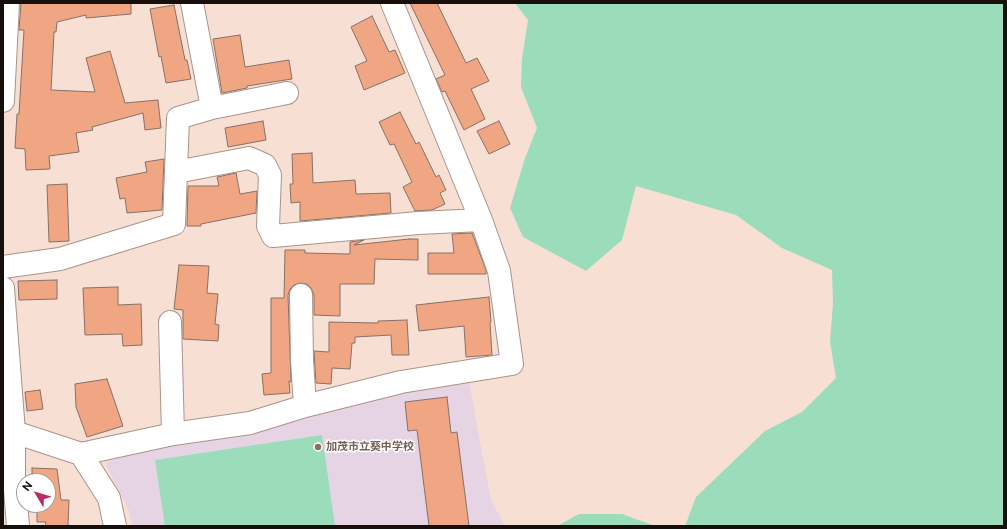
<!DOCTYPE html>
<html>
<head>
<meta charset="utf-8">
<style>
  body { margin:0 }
  #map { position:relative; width:1007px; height:529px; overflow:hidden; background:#f8dfd3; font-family:"Public Sans",sans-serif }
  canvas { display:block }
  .frame { position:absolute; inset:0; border:4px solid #170f0b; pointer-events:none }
  .north { position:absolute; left:16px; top:473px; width:40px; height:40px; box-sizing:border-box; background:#fff; border:1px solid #a29f9d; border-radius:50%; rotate:308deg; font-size:11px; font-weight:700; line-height:16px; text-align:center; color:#170f0b }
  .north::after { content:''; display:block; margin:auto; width:14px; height:18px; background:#ba2d60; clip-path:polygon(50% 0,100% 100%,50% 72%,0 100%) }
</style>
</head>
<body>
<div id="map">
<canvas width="1007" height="529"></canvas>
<div class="frame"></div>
<div class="north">N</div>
</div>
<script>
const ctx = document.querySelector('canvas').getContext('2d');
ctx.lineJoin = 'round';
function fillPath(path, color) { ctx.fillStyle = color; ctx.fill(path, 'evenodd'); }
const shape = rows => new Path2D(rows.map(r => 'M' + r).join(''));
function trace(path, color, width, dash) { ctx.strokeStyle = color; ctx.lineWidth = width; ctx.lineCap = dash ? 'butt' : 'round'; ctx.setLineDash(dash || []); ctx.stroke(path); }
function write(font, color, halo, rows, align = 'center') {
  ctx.font = font + ' "Public Sans","Noto Sans JP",sans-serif'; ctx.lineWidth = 3; ctx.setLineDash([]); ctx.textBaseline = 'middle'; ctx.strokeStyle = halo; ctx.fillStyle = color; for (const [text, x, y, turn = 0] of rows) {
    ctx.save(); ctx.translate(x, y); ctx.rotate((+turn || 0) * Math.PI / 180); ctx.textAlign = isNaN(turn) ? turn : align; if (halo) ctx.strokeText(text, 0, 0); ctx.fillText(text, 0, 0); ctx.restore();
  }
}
fillPath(shape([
  [468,377,491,500,505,526,132,526,129,511,105,463,131,454]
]), '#e6d4e5');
fillPath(shape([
  [515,3,1004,3,1004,526,685,526,696,497,765,431,802,412,836,378,830,342,833,303,832,270,782,248,736,215,636,186,622,240,586,271,523,237,510,208,525,158,537,128,521,87,522,59,528,20],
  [322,435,335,526,165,526,155,460],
  [579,514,622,514,655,526,557,526]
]), '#9bddbb');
const building = shape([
  [21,3,131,3,131,14,86,18,86,15,57,22,56,32,54,32,51,90,95,92,86,58,110,51,125,103,158,100,161,128,145,130,143,113,92,127,93,130,76,133,79,152,49,156,50,169,26,170,25,149,15,148,17,114,19,114,24,30,19,30,21,3],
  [410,3,437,3,466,63,477,58,489,81,471,89,485,119,464,130,445,91,442,92,436,79,445,75,410,3],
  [174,5,185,60,187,60,191,79,166,83,161,56,159,57,150,9,174,5],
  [372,16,389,52,395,50,405,73,364,90,355,66,367,61,351,27,372,16],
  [240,35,245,67,289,60,292,79,247,86,247,88,222,93,213,39,240,35],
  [400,112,416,144,419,142,436,177,439,175,446,190,440,193,445,204,432,210,415,211,403,187,412,182,394,144,390,145,379,122,400,112],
  [263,121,266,140,228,147,225,128,263,121],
  [499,121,510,144,489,154,477,131,499,121],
  [312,153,313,183,355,180,356,194,390,193,391,213,300,221,300,202,291,203,290,184,293,184,292,154,312,153],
  [164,159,162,210,127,213,125,198,120,199,116,178,147,172,145,162,164,159],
  [236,173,240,194,257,191,256,213,201,224,201,226,187,226,188,186,219,186,217,177,236,173],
  [67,184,69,241,49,242,47,185,67,184],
  [472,233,486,270,486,274,428,274,428,253,454,253,452,234,472,233],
  [409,239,418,239,418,260,375,259,374,284,340,284,340,316,314,315,314,295,311,288,307,284,300,283,294,285,290,289,288,295,291,382,289,381,290,393,264,395,262,374,271,373,271,298,284,298,285,250,305,250,305,253,350,254,350,242,364,240,354,245,409,239],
  [179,265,209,266,207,293,218,294,215,324,219,325,218,341,183,339,183,310,174,309,179,265],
  [57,280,57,299,19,300,18,281,57,280],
  [118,287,118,305,141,304,142,345,123,346,122,334,85,335,83,288,118,287],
  [489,297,491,322,490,323,492,355,466,357,464,326,419,331,416,305,489,297],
  [407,320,409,355,392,355,391,335,355,337,355,343,352,343,350,369,332,368,331,384,316,383,314,351,329,352,329,322,378,323,378,321,407,320],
  [107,379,123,426,87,437,76,407,75,384,107,379],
  [40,390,43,409,27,411,25,392,40,390],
  [447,397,451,433,457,432,469,526,429,526,417,430,408,431,405,402,447,397],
  [32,468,57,469,61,500,69,500,68,526,45,526,46,522,37,522,37,506,32,505,48,505,48,481,32,481,32,468]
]);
fillPath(building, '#f0a682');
trace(building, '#877066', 1);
const minor = shape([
  [192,3,212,108],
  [3,101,8,3],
  [176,172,249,158,265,165,270,175,268,226,273,236,418,223,481,220],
  [3,267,60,259,174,224,178,118,212,108,287,93],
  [3,288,14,432,14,478,18,526],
  [301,295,302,361,305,406],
  [170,322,173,434],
  [14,432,81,454,173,434,250,423,305,406,401,382,512,364,499,271,481,220,392,3],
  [81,454,109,498,115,526]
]);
trace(minor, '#ab9389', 24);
trace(minor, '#fff', 22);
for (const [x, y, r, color] of [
  [318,447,4,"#8d6e63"]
]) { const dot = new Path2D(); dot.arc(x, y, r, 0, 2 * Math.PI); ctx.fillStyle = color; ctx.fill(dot); trace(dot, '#fff', 1.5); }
write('bold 11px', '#785e54', '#fff', [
  ["加茂市立葵中学校",326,447]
], 'left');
</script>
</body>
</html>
